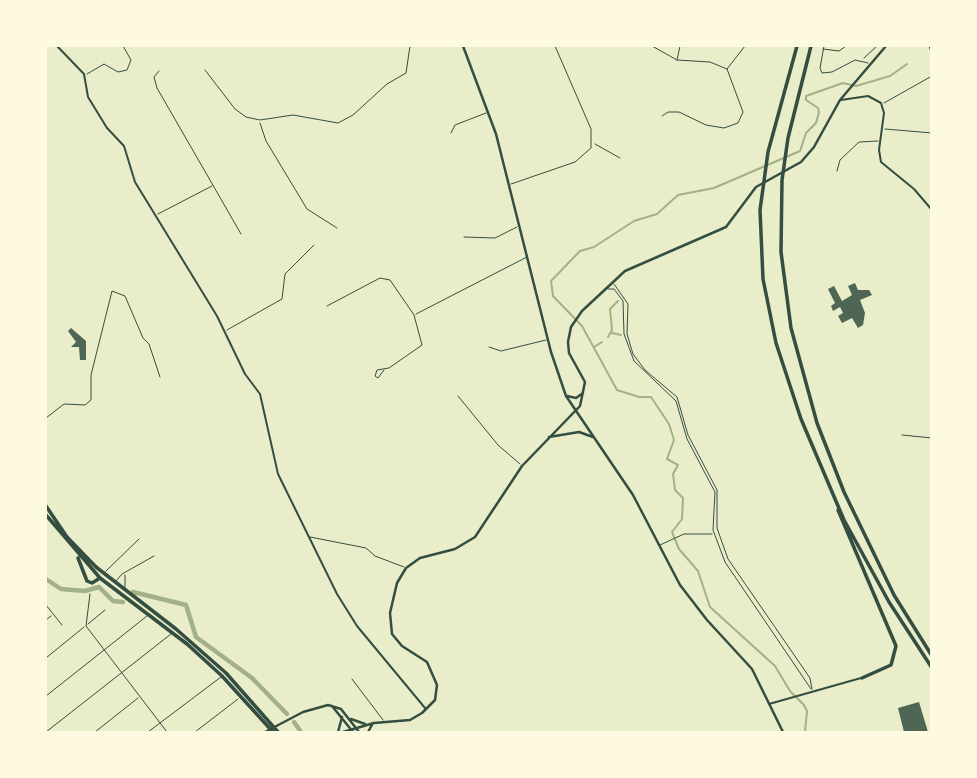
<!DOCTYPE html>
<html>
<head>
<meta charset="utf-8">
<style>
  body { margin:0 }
  #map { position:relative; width:977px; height:778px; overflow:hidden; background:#e9edc9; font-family:"PT Sans",sans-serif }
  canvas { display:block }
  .frame { position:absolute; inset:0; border:47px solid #fefae0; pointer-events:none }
</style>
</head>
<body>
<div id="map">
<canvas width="977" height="778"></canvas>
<div class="frame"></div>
</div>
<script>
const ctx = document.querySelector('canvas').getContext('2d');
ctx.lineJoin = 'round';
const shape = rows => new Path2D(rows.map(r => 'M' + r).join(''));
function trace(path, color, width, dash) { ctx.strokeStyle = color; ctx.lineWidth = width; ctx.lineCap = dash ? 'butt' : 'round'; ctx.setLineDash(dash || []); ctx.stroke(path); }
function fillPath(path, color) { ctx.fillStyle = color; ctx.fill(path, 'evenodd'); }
trace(shape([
  [612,333,621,335],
  [608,337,612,330,610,309,618,301],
  [594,347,602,342],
  [805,732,807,711,804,705,790,691,775,666,710,607,698,571,679,549,672,532,682,519,683,498,675,490,673,474,678,465,667,459,674,440,669,424,651,397,639,397,617,390,582,326,553,296,551,281,580,251,594,247,634,221,657,214,678,195,714,188,800,151,806,133,816,123,819,112,818,108,806,100,806,96,843,83,856,86,890,76,907,64]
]), '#a3b18a', 2);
trace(shape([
  [46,579,61,589,85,591,99,587,113,601,123,602],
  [133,592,186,605,196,637,252,678,287,714],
  [294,722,301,732]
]), '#a3b18a', 4.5);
fillPath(shape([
  [855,283,858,290,869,290,872,295,860,300,865,313,863,325,858,328,852,318,842,323,838,316,843,313,840,307,833,311,831,306,835,303,828,289,834,286,842,301,852,295,848,286],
  [71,328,86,341,86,360,80,360,79,347,71,347,76,342,68,331],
  [919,702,928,732,904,732,898,708]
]), '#4f6655');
trace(shape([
  [106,571,139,539],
  [116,581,122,574,154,556],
  [125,587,125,575]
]), '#344e41', 1);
trace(shape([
  [652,46,677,60,710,62,727,69,743,112,738,123,724,128,706,125,679,112,668,112,662,116],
  [824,46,820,68,822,73,832,72,855,60,868,63],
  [929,46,932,55],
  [823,49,839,51,846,46],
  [864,58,877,46],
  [677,60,680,46],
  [727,69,745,46],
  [205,70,235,109,246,117,260,120,293,115,338,123,353,115,387,84,406,73,410,46],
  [159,71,154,77,157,88,241,234],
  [87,74,104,64,118,72,127,70,131,60,123,46],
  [884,103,932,76],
  [260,123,266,141,307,209,337,228],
  [885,129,932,133],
  [451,133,455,125,486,113],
  [595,144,620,158],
  [837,171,840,160,859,142,878,141],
  [511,184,575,162,591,148,591,129,555,46],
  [158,214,212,186],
  [464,237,495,238,517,227],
  [614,284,628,304,627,334,633,354,645,370,677,397,688,435,717,490,717,528,728,559,810,678,812,689],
  [608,289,614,289,623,301,624,334,634,361,676,401,687,439,715,492,713,530,725,562,811,689],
  [327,306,380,278,390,280,414,315,422,345,389,368,377,370,375,376,378,378,384,370],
  [416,314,527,257],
  [227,330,282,299,285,274,314,245],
  [489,347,501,351,546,340],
  [458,396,498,445,520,464],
  [46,418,64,404,85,405,91,400,91,375,112,291,125,296,143,338,149,344,160,377],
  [902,435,932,438],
  [310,537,366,548,375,556,404,567],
  [660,545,684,534,712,534],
  [90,594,86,626,167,732],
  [46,605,62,625],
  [46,620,51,616],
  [88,624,105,610],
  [46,658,84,627],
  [352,679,383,720],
  [46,696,147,616],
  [46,732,171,634],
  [95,732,138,698],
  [148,732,221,677],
  [195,732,238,699]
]), '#344e41', 1);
trace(shape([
  [57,46,84,74,88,97,107,128,124,146,135,182,217,316,245,374,260,394,278,474,337,594,357,626,425,708],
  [841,100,868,96,881,103,884,113,879,150,881,162,914,189,932,210],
  [769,704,861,678]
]), '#344e41', 2);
trace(shape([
  [463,46,496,134,551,352,566,396,633,495,680,585,707,620,752,669,783,732],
  [567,396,576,398,583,393],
  [549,437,579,432,593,437],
  [332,706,353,732],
  [351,719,365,724],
  [265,732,303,712,328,705,341,709,359,732],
  [338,732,342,717],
  [343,732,374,723,410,720,422,713,435,700,437,685,427,662,402,646,392,634,390,613,397,583,406,568,420,558,455,549,475,537,522,466,580,406,585,382,569,353,568,342,571,327,582,311,625,271,726,227,756,187,801,162,814,147,840,100,886,46],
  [368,732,373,723]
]), '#344e41', 2.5);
trace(shape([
  [46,506,67,537,96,567,176,629,226,673,278,732],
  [46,515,100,578,187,644,222,676,273,732],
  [78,558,87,581,92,583,100,578]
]), '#344e41', 3.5);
trace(shape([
  [797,46,768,152,760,210,763,279,776,343,801,419,844,520,889,602,932,668],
  [811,46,788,138,782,180,781,252,791,328,817,423,844,492,894,595,932,656],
  [838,510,896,646,891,665,862,678]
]), '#344e41', 3.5);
</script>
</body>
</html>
